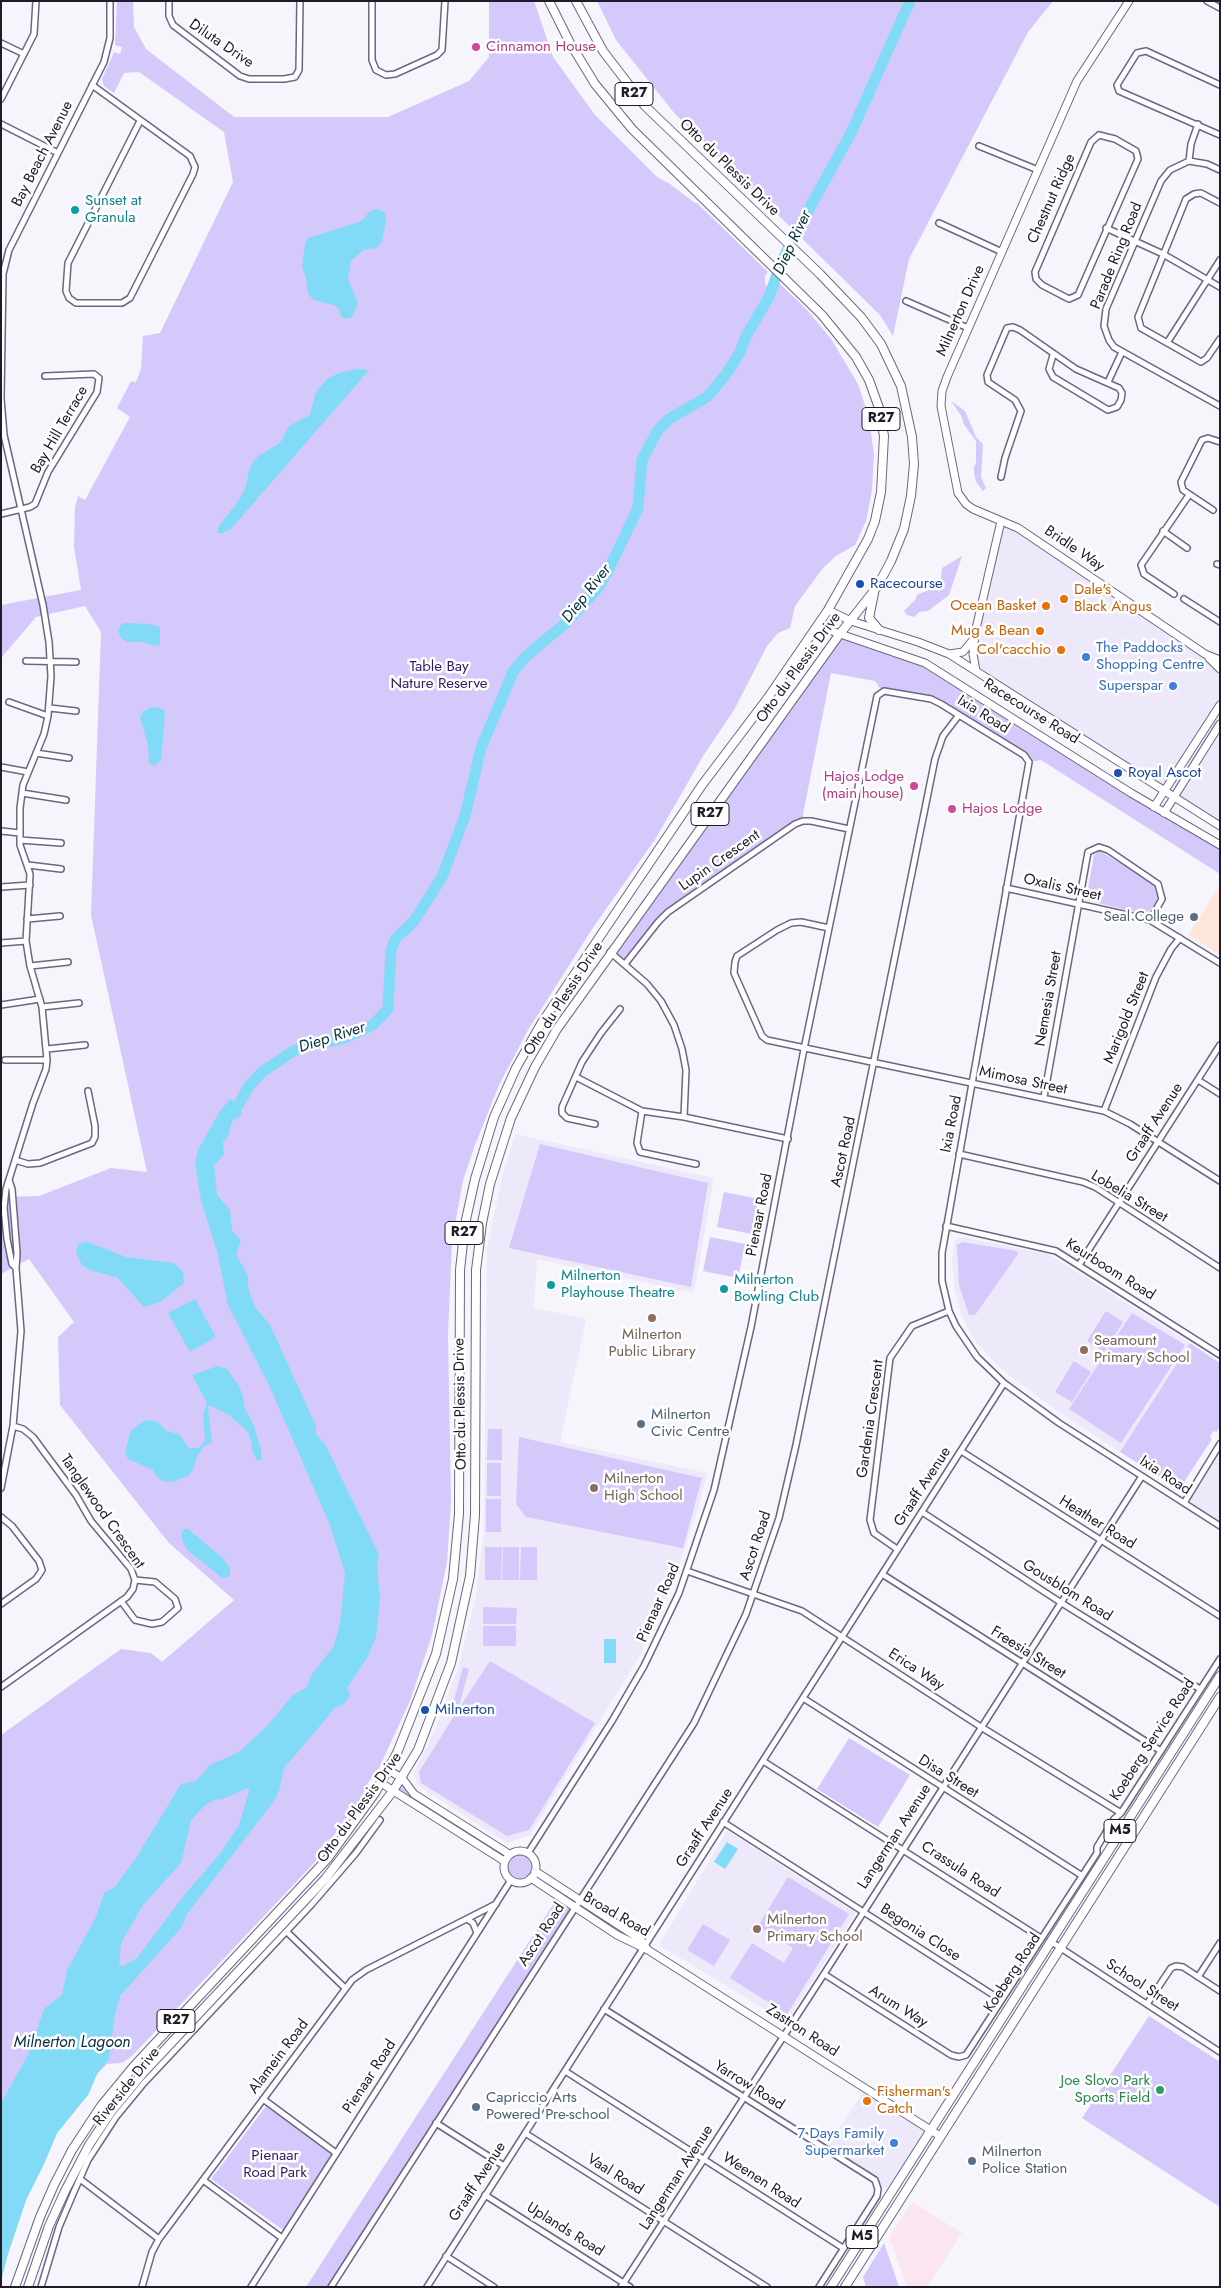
<!DOCTYPE html>
<html>
<head>
<meta charset="utf-8">
<style>
  body { margin:0 }
  #map { position:relative; width:1221px; height:2288px; overflow:hidden; background:#f6f5fc; font-family:Jost,sans-serif }
  canvas { display:block }
  .frame { position:absolute; inset:0; border:2px solid #1f1b28; pointer-events:none }
</style>
</head>
<body>
<div id="map">
<canvas width="1221" height="2288"></canvas>
<div class="frame"></div>
</div>
<script>
const ctx = document.querySelector('canvas').getContext('2d');
ctx.lineJoin = 'round';
function fillPath(path, color) { ctx.fillStyle = color; ctx.fill(path, 'evenodd'); }
const shape = rows => new Path2D(rows.map(r => 'M' + r).join(''));
function trace(path, color, width, dash) { ctx.strokeStyle = color; ctx.lineWidth = width; ctx.lineCap = dash ? 'butt' : 'round'; ctx.setLineDash(dash || []); ctx.stroke(path); }
function write(font, color, halo, rows, align = 'center') {
  ctx.font = font + ' Jost,sans-serif'; ctx.lineWidth = 5; ctx.setLineDash([]); ctx.textBaseline = 'middle'; ctx.strokeStyle = halo; ctx.fillStyle = color; for (const [text, x, y, turn = 0] of rows) {
    ctx.save(); ctx.translate(x, y); ctx.rotate((+turn || 0) * Math.PI / 180); ctx.textAlign = isNaN(turn) ? turn : align; if (halo) ctx.strokeText(text, 0, 0); ctx.fillText(text, 0, 0); ctx.restore();
  }
}
fillPath(shape([
  [1001,521,1184,640,1220,669,1220,826,976,671,973,654],
  [515,1134,714,1178,694,1293,537,1259,534,1308,586,1319,560,1442,707,1473,700,1502,679,1565,673,1570,675,1577,639,1657,530,1835,507,1843,417,1785,414,1772,435,1730,458,1668,475,1601,484,1533,487,1249,502,1177],
  [961,1237,1048,1254,1190,1343,1120,1452,1060,1413,1001,1369,976,1342,962,1318,954,1286,952,1261,954,1241],
  [1220,1444,1220,1526,1184,1503],
  [727,1831,856,1913,786,2022,659,1945],
  [866,2088,930,2129,893,2188,878,2187,826,2149]
]), '#ede8fa');
fillPath(shape([
  [912,2202,962,2233,927,2287,907,2287,889,2237]
]), '#fbe5f2');
fillPath(shape([
  [1220,885,1220,955,1188,935]
]), '#fee6dc');
fillPath(shape([
  [117,1,133,1,134,27,146,49,234,117,388,117,469,81,489,57,489,1,534,1,553,57,595,115,657,177,670,184,695,203,697,203,768,272,765,276,765,284,774,292,777,281,807,310,831,339,858,384,869,418,874,455,872,490,866,521,855,545,836,556,823,568,795,606,790,628,778,633,767,646,734,710,703,756,656,838,594,926,528,1030,499,1085,475,1145,463,1180,452,1241,448,1336,451,1502,447,1562,432,1635,410,1701,379,1768,367,1784,366,1791,314,1863,132,2056,122,2063,107,2064,97,2074,88,2095,57,2133,44,2164,26,2200,7,2257,1,2281,1,1735,121,1649,151,1653,162,1662,234,1600,169,1543,60,1405,58,1337,74,1322,29,1259,1,1274,1,1197,39,1196,111,1168,147,1172,91,915,101,632,85,606,36,617,1,658,1,605,81,590,74,547,75,507,78,496,85,500,130,417,117,408,131,381,136,382,141,369,143,336,160,333,233,182,224,132,139,72,124,73,114,93,104,86,102,79,114,52,120,54,122,47,115,45],
  [597,1,1053,1,1028,32,909,259,893,336,880,315,675,114,616,40],
  [951,401,965,411,976,437,983,444,981,477,986,488,983,491,976,482,974,473,974,467,976,463,976,441,963,423,962,417],
  [962,556,949,595,928,611,919,612,914,617,907,615,904,611,916,599,917,595,935,587,940,588,942,568],
  [839,635,911,657,1220,845,1220,874,1041,760,1029,762,1028,760,941,704,882,691,875,681,831,673,803,814,803,821,668,912,625,964,610,952],
  [1100,851,1155,884,1159,897,1147,915,1086,900,1094,855],
  [540,1144,708,1183,691,1287,509,1248],
  [724,1192,759,1199,752,1234,717,1227],
  [710,1237,745,1244,738,1278,703,1271],
  [962,1242,1017,1251,1018,1254,975,1315,969,1315,959,1285,957,1245],
  [1106,1311,1123,1322,1104,1352,1087,1341],
  [1132,1313,1185,1345,1121,1443,1069,1409],
  [1190,1343,1220,1363,1220,1427,1216,1432,1213,1431,1210,1437,1212,1439,1182,1485,1176,1487,1120,1452],
  [1074,1361,1091,1372,1072,1402,1055,1392],
  [488,1429,502,1429,502,1460,487,1460],
  [519,1437,702,1478,683,1548,526,1517,516,1504],
  [487,1463,501,1463,501,1496,487,1496],
  [486,1499,501,1499,501,1532,486,1532],
  [485,1547,502,1547,501,1580,485,1580],
  [503,1547,519,1547,519,1580,502,1580],
  [521,1547,537,1547,537,1580,520,1580],
  [483,1607,517,1608,516,1624,483,1624],
  [483,1626,516,1626,516,1646,483,1646],
  [490,1661,595,1723,529,1830,507,1836,421,1783,419,1772,456,1713,451,1711,463,1667,469,1669,458,1710],
  [849,1738,910,1775,878,1827,817,1789],
  [403,1781,506,1851,502,1857,398,1791],
  '508 1867a12 12 0 1 1 24 0a12 12 0 1 1-24 0Z',
  [788,1877,849,1914,787,2014,730,1978,752,1943,784,1963,793,1948,758,1926],
  [558,1897,575,1907,331,2287,306,2287],
  [703,1924,730,1940,714,1966,687,1950],
  [1149,2016,1220,2062,1220,2207,1082,2118],
  [267,2105,332,2153,283,2230,211,2179],
  [884,2243,899,2287,866,2287,863,2277]
]), '#d5c8fb');
fillPath(shape([
  [377,209,386,213,386,220,382,242,376,248,363,250,351,261,348,279,358,303,352,317,347,319,341,317,339,309,334,305,313,300,308,293,306,278,302,267,305,245,308,238,356,223,364,219,369,212],
  [357,369,369,370,231,529,222,533,218,533,218,528,224,519,235,506,245,489,250,467,258,456,280,443,289,426,310,415,316,392,327,379,339,373],
  [124,623,149,624,160,627,160,645,154,646,144,642,127,642,121,638,118,630,121,625],
  [157,707,164,710,165,716,161,760,154,766,149,763,148,745,140,718,142,713,149,708],
  [230,1099,239,1104,242,1115,232,1121,228,1136,223,1142,224,1155,214,1165,217,1195,230,1210,232,1230,241,1241,236,1254,248,1276,248,1287,255,1307,270,1325,316,1426,316,1434,325,1444,379,1555,377,1565,380,1599,376,1637,367,1658,347,1688,350,1693,348,1699,344,1704,335,1708,284,1768,279,1791,274,1801,187,1914,181,1928,120,1996,115,2014,109,2059,97,2074,88,2095,57,2133,44,2164,26,2200,7,2257,1,2281,1,2103,28,2055,44,2009,62,1995,67,1970,96,1917,104,1893,114,1888,136,1858,181,1784,196,1781,210,1765,239,1752,266,1727,293,1695,306,1688,312,1674,334,1646,340,1623,345,1573,330,1525,269,1385,228,1305,217,1251,201,1201,195,1163,198,1150,220,1111],
  [248,1788,249,1791,239,1825,219,1855,185,1894,137,1958,123,1966,119,1965,121,1943,143,1905,181,1863,191,1820,204,1806,214,1800,223,1799],
  [83,1242,88,1242,126,1257,174,1263,183,1272,184,1283,160,1302,144,1307,117,1277,92,1271,82,1265,76,1253,78,1245],
  [195,1299,216,1337,190,1352,168,1313],
  [218,1366,227,1369,239,1386,243,1397,244,1406,254,1426,261,1450,261,1460,257,1460,253,1453,250,1437,248,1432,229,1415,209,1405,208,1408,212,1442,204,1446,197,1456,194,1468,188,1476,172,1482,162,1481,156,1476,153,1470,128,1459,125,1452,131,1430,144,1421,150,1420,159,1423,166,1431,179,1434,189,1448,199,1448,205,1440,203,1414,207,1403,192,1375],
  [184,1529,188,1529,223,1558,230,1568,230,1576,223,1578,221,1577,186,1549,181,1536],
  [604,1639,616,1639,616,1663,604,1663],
  [727,1842,738,1849,725,1869,714,1862]
]), '#81dbf7');
trace(shape([
  [239,1104,249,1086,261,1073,293,1051,308,1045,341,1039,356,1033,374,1024,388,1009,391,950,396,938,414,921,442,877,465,816,481,748,513,672,525,657,567,622,597,589,607,573,638,508,642,460,658,430,669,419,707,397,727,373,740,352,746,336,769,297,781,263,793,238,851,133,910,1]
]), '#81dbf7', 11);
const street = shape([
  [169,1,169,16,173,25,240,76,249,79,284,79,295,77,299,70,300,1],
  [372,1,372,60,376,70,386,75,395,74,437,55,442,50,445,1],
  [1207,1,1220,8],
  [1,43,24,54],
  [92,85,190,156,195,167,193,174,130,298,122,303,76,303,69,298,66,291,68,263,140,121],
  [1220,85,1146,51,1137,53,1117,85,1119,91,1220,135],
  [1,99,34,34,36,1],
  [1,124,58,153],
  [1099,135,1115,139,1136,151,1138,159,1078,295,1069,299,1042,285,1036,279,1035,272,1091,142,1099,135],
  [979,146,1038,170],
  [1189,161,1191,144,1198,124],
  [1220,170,1207,164,1189,161,1170,170,1161,181,1106,309,1104,326,1109,340,1114,347,1220,406],
  [1220,203,1201,193,1194,194,1186,199,1138,317,1141,328,1201,362,1207,358,1220,339],
  [939,223,1002,252],
  [1106,228,1163,254,1220,287],
  [906,301,968,328],
  [1167,343,1220,260],
  [1108,382,1122,352],
  [1001,477,1005,458,1021,411,1015,400,988,382,987,375,1007,328,1013,327,1020,330,1076,369,1119,388,1122,393,1121,400,1117,407,1108,410,1053,377,1049,369,1053,355],
  [1213,510,1183,490,1181,482,1202,440,1208,438,1220,442],
  [1,514,30,507,35,504,48,472,97,392,99,378,94,374,45,376],
  [1163,531,1187,548],
  [1217,564,1220,565],
  [1174,594,1144,574,1141,565,1189,495],
  [1184,599,1220,622],
  [26,661,76,662],
  [9,702,48,716],
  [50,708,76,711],
  [36,753,69,758],
  [1,767,28,772],
  [22,793,66,800],
  [1,831,20,833],
  [20,840,61,843],
  [28,865,61,869],
  [1,887,30,885],
  [1006,888,1150,920,1220,963],
  [27,919,60,916],
  [829,928,801,922,791,923,777,930,737,956,735,962,734,973,762,1036,767,1040,1104,1111,1130,1124,1220,1181],
  [1,943,26,941],
  [610,952,647,984,661,1001,674,1025,682,1049,686,1070,684,1117,788,1139],
  [625,964,658,922,668,912,795,824,803,821,811,821,849,829],
  [30,966,68,962],
  [1,1005,40,999],
  [42,1007,79,1003],
  [47,1049,85,1045],
  [5,1060,47,1060],
  [576,1077,642,1111,684,1117],
  [1198,1080,1220,1094],
  [1044,1097,1088,852,1099,847,1108,850,1158,884,1162,899,1150,920],
  [642,1111,637,1143,640,1152,696,1164],
  [1104,1111,1156,977,1171,949,1180,938],
  [595,1124,567,1118,562,1113,562,1107,582,1062,601,1033,620,1009],
  [959,1154,1083,1182,1095,1187,1220,1268],
  [15,1160,28,1164,40,1163,92,1143,95,1137,95,1126,88,1091],
  [946,1226,1056,1251,1220,1355],
  [1079,1265,1220,1045],
  [16,1268,12,1264,7,1239,4,1208,6,1189,33,1103,46,1069,47,1060,42,1007,30,966,26,941,30,874,20,845,20,808,23,785,44,734,48,716,51,676,49,642,43,605,4,435,1,398,3,274,9,250,104,62,110,38,110,1],
  [961,1451,1220,1616],
  [1,1488,13,1426,21,1331,16,1268,17,1253,12,1189,9,1180],
  [1184,1503,1220,1444],
  [922,1512,1060,1602,1200,1689],
  [1,1517,12,1526,39,1561,42,1570,36,1579,1,1604],
  [897,1549,874,1533,870,1520,890,1358,912,1326,949,1311],
  [687,1571,802,1611,981,1727,1121,1813],
  [882,1574,1161,1751],
  [121,1601,135,1620,152,1624,162,1622,178,1608,175,1599,155,1582,135,1580],
  [1,1687,127,1597,133,1589,135,1580,131,1569,91,1521,76,1495,33,1437,23,1429,13,1426],
  [803,1698,1081,1875],
  [763,1761,1041,1938],
  [723,1822,1001,2000],
  [528,1853,612,1721,644,1666,679,1593,714,1490,751,1327,804,1049,877,696,884,691,931,699,941,704,1024,755,1029,762,942,1253,942,1281,949,1311,956,1326,977,1357,1004,1383,1059,1423,1220,1526],
  [467,1919,473,1923,477,1933],
  [287,1932,345,1988],
  [1050,1941,1220,2052],
  [824,1974,951,2055,959,2057,966,2055,1097,1853,1097,1847,1114,1819,1121,1813,1220,1659],
  [1198,1977,1220,1943],
  [1147,2004,1171,1968,1176,1966,1183,1967,1220,1991],
  [604,2009,875,2180,878,2189,877,2196,819,2287],
  [565,2071,843,2248],
  [263,2099,336,2153],
  [436,2123,504,2166],
  [525,2133,767,2287],
  [80,2179,159,2239],
  [203,2180,282,2238],
  [485,2195,630,2287],
  [446,2256,494,2287],
  [41,2287,59,2227,73,2194,88,2160,116,2117,144,2083,312,1904,356,1853,380,1820],
  [142,2287,152,2252,159,2239,352,1980,366,1970,496,1904],
  [251,2287,511,1880],
  [331,2287,694,1723,746,1614,779,1518,796,1445,935,759,943,736,959,715],
  [427,2287,1004,1383],
  [621,2287,824,1974,1142,1476]
]);
const secondary = shape([
  [1129,1,1077,81,947,377,942,391,941,406,958,493,966,504,973,509,1018,528,1205,654,1220,660],
  [828,610,851,621,918,642,949,654,1220,826],
  [817,626,925,663,1131,793,1220,845],
  [949,654,963,652,972,641],
  [1209,658,1220,669],
  [976,671,973,654,975,633,1001,521],
  [1154,807,1220,705],
  [1164,813,1220,724],
  [388,1770,402,1778,414,1794,509,1854],
  [381,1783,504,1861],
  '504 1867a16 16 0 1 1 32 0a16 16 0 1 1-32 0Z',
  [535,1871,640,1939,648,1950],
  [531,1878,617,1935,648,1950,940,2136]
]);
const primary = shape([
  [874,593,869,618,879,630],
  [15,2287,40,2217,54,2185,72,2150,101,2106,134,2066,328,1858,375,1793,397,1753,436,1654,453,1579,459,1514,460,1270,465,1224,475,1179,494,1117,516,1068,541,1024,702,785,767,699,828,610,868,539,875,521,881,492,884,436,879,408,869,380,856,357,822,315,632,129,595,84,570,43,549,1],
  [28,2287,49,2226,65,2191,89,2145,111,2112,144,2072,325,1879,393,1791,418,1750,451,1663,470,1576,475,1515,476,1270,482,1223,490,1184,511,1118,535,1067,557,1029,839,635,877,587,891,561,904,529,911,496,914,464,912,437,901,386,881,344,861,317,820,274,645,106,603,51,576,1],
  [831,2287,1220,1676],
  [845,2287,1220,1697]
]);
trace(street, '#6e6584', 8);
trace(secondary, '#6e6584', 9);
trace(primary, '#6e6584', 10);
trace(street, '#fff', 5);
trace(secondary, '#fff', 7);
trace(primary, '#fff', 8);
for (const [x, y, r, color] of [
  [476,47,5,"#d1479c"],
  [75,210,5,"#0f9aa8"],
  [860,584,5,"#1a4fb4"],
  [1064,599,5,"#e8710a"],
  [1046,606,5,"#e8710a"],
  [1040,631,5,"#e8710a"],
  [1061,650,5,"#e8710a"],
  [1086,657,5,"#3f7fe0"],
  [1173,686,5,"#3f7fe0"],
  [1118,773,5,"#1a4fb4"],
  [914,786,5,"#d1479c"],
  [952,809,5,"#d1479c"],
  [1194,917,5,"#5c6f8a"],
  [551,1285,5,"#0f9aa8"],
  [724,1289,5,"#0f9aa8"],
  [652,1318,5,"#8d6e63"],
  [1084,1350,5,"#8d6e63"],
  [641,1424,5,"#5c6f8a"],
  [594,1488,5,"#8d6e63"],
  [425,1710,5,"#1a4fb4"],
  [757,1929,5,"#8d6e63"],
  [1160,2090,5,"#2e9e5b"],
  [867,2101,5,"#e8710a"],
  [476,2107,5,"#5c6f8a"],
  [894,2143,5,"#3f7fe0"],
  [972,2161,5,"#5c6f8a"]
]) { const dot = new Path2D(); dot.arc(x, y, r, 0, 2 * Math.PI); ctx.fillStyle = color; ctx.fill(dot); trace(dot, '#fff', 2); }
for (const [x, y, w] of [
  [634,94,38],
  [881,419,38],
  [710,814,38],
  [464,1233,38],
  [1120,1831,32],
  [176,2021,38],
  [862,2237,32]
]) { const box = new Path2D(); box.roundRect(x - w / 2, y - 11.5, w, 23, 4); ctx.fillStyle = '#fff'; ctx.fill(box); trace(box, '#1f1b28', 1); }
write('bold 14px', '#1f1b28', null, [
  ["R27",634,94],
  ["R27",881,419],
  ["R27",710,814],
  ["R27",464,1233],
  ["M5",1120,1831],
  ["R27",176,2021],
  ["M5",862,2237]
]);
write('15px', '#1f1b28', '#fff', [
  ["Diluta Drive",221,44,34],
  ["Bay Beach Avenue",43,154,-63],
  ["Otto du Plessis Drive",729,168,44],
  ["Chestnut Ridge",1052,199,-66],
  ["Parade Ring Road",1117,256,-68],
  ["Milnerton Drive",961,311,-66],
  ["Bay Hill Terrace",60,430,-60],
  ["Bridle Way",1074,549,34],
  ["Otto du Plessis Drive",799,668,-54],
  ["Racecourse Road",1031,712,32],
  ["Ixia Road",983,715,32],
  ["Lupin Crescent",720,861,-35],
  ["Oxalis Street",1062,888,13],
  ["Otto du Plessis Drive",564,999,-57],
  ["Nemesia Street",1049,999,-80],
  ["Marigold Street",1127,1018,-68],
  ["Mimosa Street",1023,1081,12],
  ["Graaff Avenue",1155,1123,-57],
  ["Ixia Road",952,1124,-79],
  ["Ascot Road",844,1152,-78],
  ["Lobelia Street",1129,1197,31],
  ["Pienaar Road",760,1215,-79],
  ["Keurboom Road",1110,1270,32],
  ["Otto du Plessis Drive",461,1404,-91],
  ["Gardenia Crescent",871,1419,-82],
  ["Ixia Road",1165,1476,33],
  ["Graaff Avenue",923,1487,-57],
  ["Tanglewood Crescent",102,1512,55],
  ["Heather Road",1097,1523,32],
  ["Ascot Road",756,1546,-72],
  ["Gousblom Road",1067,1591,32],
  ["Pienaar Road",659,1603,-66],
  ["Freesia Street",1028,1653,32],
  ["Erica Way",916,1670,33],
  ["Koeberg Service Road",1153,1740,-57],
  ["Disa Street",948,1777,32],
  ["Otto du Plessis Drive",360,1808,-54],
  ["Graaff Avenue",705,1828,-57],
  ["Langerman Avenue",895,1837,-57],
  ["Crassula Road",960,1870,33],
  ["Broad Road",616,1915,30],
  ["Begonia Close",920,1933,33],
  ["Ascot Road",542,1935,-57],
  ["Koeberg Road",1013,1973,-57],
  ["School Street",1142,1986,33],
  ["Arum Way",898,2007,32],
  ["Zastron Road",802,2031,33],
  ["Alamein Road",279,2057,-53],
  ["Pienaar Road",370,2077,-57],
  ["Yarrow Road",749,2086,32],
  ["Riverside Drive",127,2087,-51],
  ["Vaal Road",615,2175,32],
  ["Langerman Avenue",677,2178,-57],
  ["Weenen Road",761,2181,33],
  ["Graaff Avenue",478,2182,-57],
  ["Uplands Road",565,2230,32]
]);
write('15px', '#b23c85', '#fff', [
  ["Cinnamon House",486,47],
  ["Hajos Lodge",904,777,"right"],
  ["(main house)",904,794,"right"],
  ["Hajos Lodge",962,809]
], 'left');
write('15px', '#0d838f', '#fff', [
  ["Sunset at",85,201],
  ["Granula",85,218],
  ["Milnerton",561,1276],
  ["Playhouse Theatre",561,1293],
  ["Milnerton",734,1280],
  ["Bowling Club",734,1297]
], 'left');
write('15px', '#164399', '#fff', [
  ["Racecourse",870,584],
  ["Royal Ascot",1128,773],
  ["Milnerton",435,1710]
], 'left');
write('15px', '#c56008', '#fff', [
  ["Dale's",1074,590,"left"],
  ["Black Angus",1074,607,"left"],
  ["Ocean Basket",1036,606],
  ["Mug & Bean",1030,631],
  ["Col'cacchio",1051,650],
  ["Fisherman's",877,2092,"left"],
  ["Catch",877,2109,"left"]
], 'right');
write('15px', '#366cbe', '#fff', [
  ["The Paddocks",1096,648,"left"],
  ["Shopping Centre",1096,665,"left"],
  ["Superspar",1163,686],
  ["7 Days Family",884,2134],
  ["Supermarket",884,2151]
], 'right');
write('15px', '#381864', '#fff', [
  ["Table Bay",439,667],
  ["Nature Reserve",439,684],
  ["Pienaar",275,2156],
  ["Road Park",275,2173]
]);
write('15px', '#4e5e75', '#fff', [
  ["Seal College",1184,917,"right"],
  ["Milnerton",651,1415],
  ["Civic Centre",651,1432],
  ["Capriccio Arts",486,2098],
  ["Powered Pre-school",486,2115],
  ["Milnerton",982,2152],
  ["Police Station",982,2169]
], 'left');
write('15px', '#785e54', '#fff', [
  ["Milnerton",652,1335,"center"],
  ["Public Library",652,1352,"center"],
  ["Seamount",1094,1341],
  ["Primary School",1094,1358],
  ["Milnerton",604,1479],
  ["High School",604,1496],
  ["Milnerton",767,1920],
  ["Primary School",767,1937]
], 'left');
write('15px', '#27864d', '#fff', [
  ["Joe Slovo Park",1150,2081],
  ["Sports Field",1150,2098]
], 'right');
write('italic 16px', '#04303c', '#fff', [
  ["Diep River",793,243,-65],
  ["Diep River",587,594,-52],
  ["Diep River",332,1038,-18],
  ["Milnerton Lagoon",72,2043]
]);
</script>
</body>
</html>
